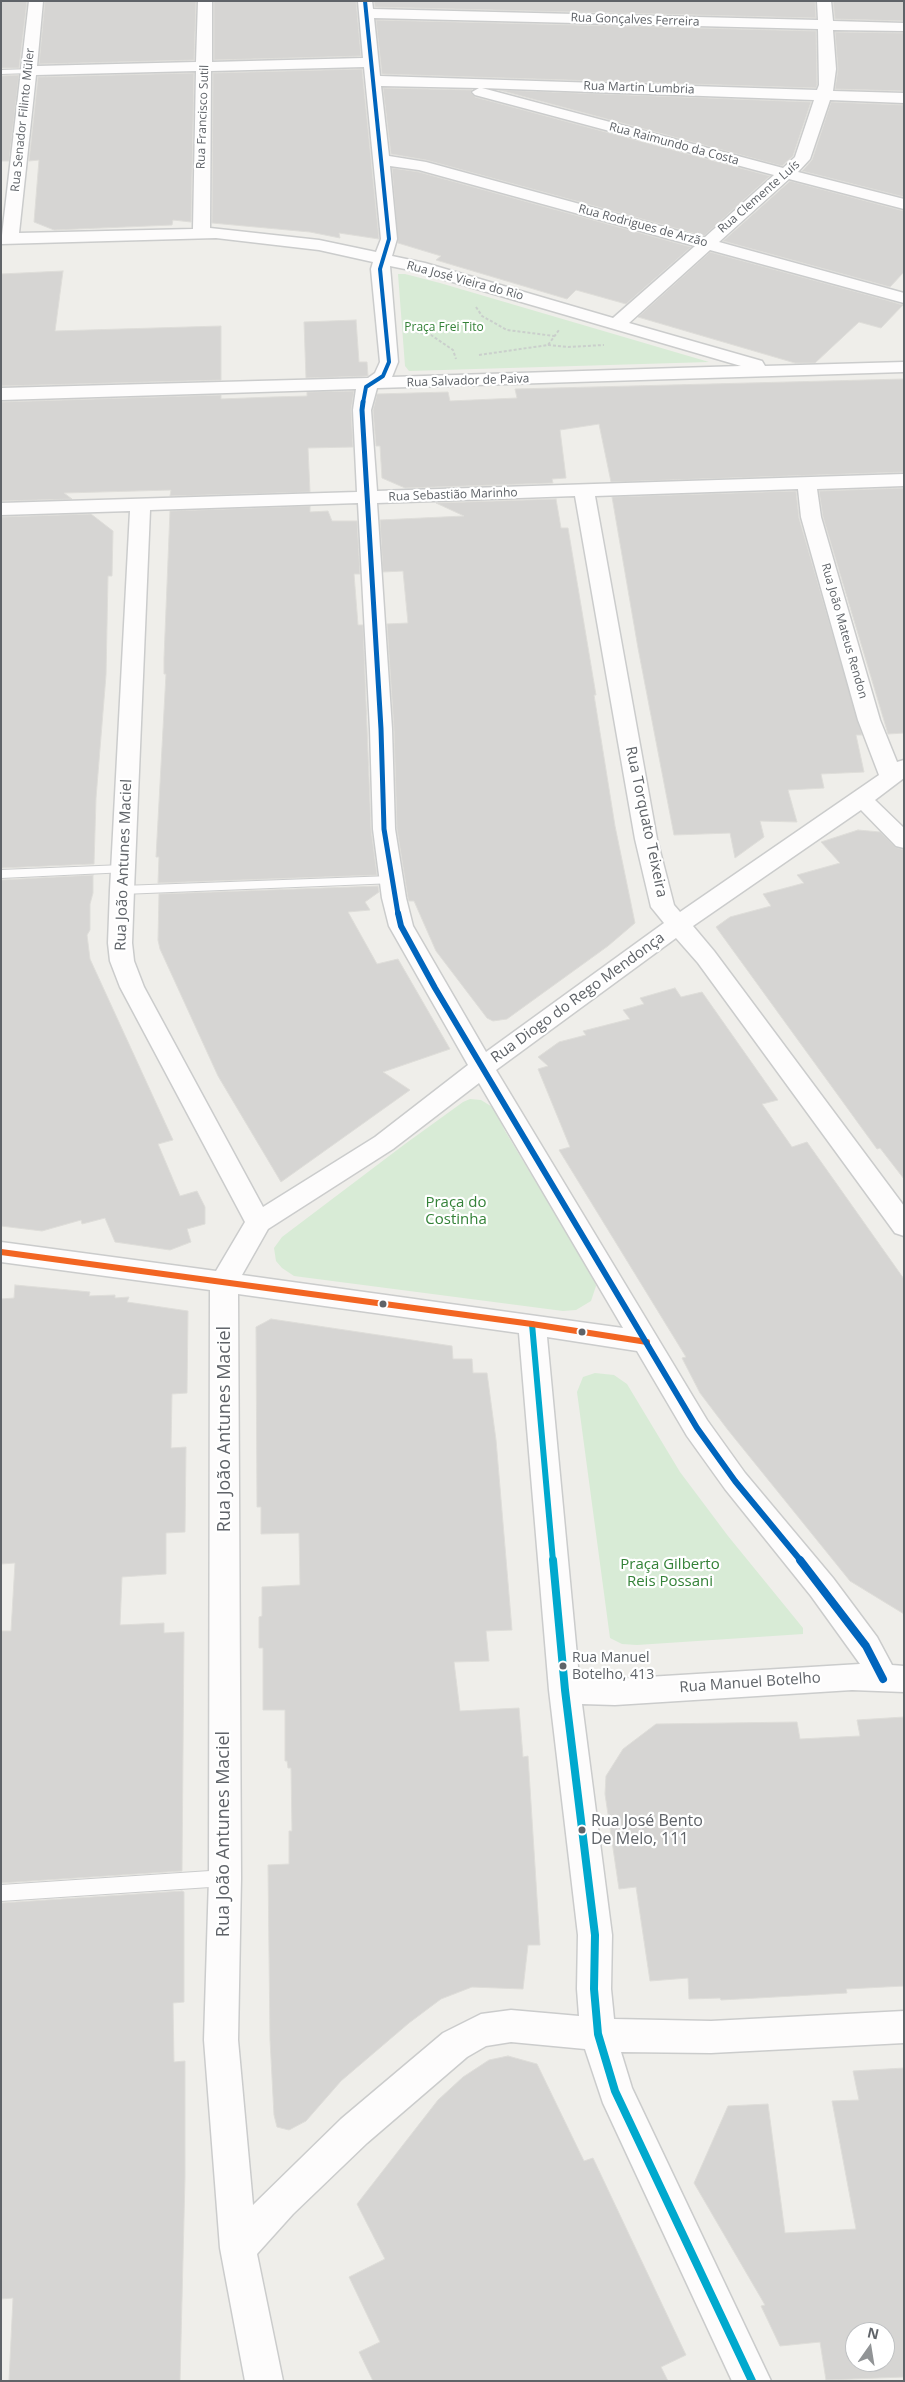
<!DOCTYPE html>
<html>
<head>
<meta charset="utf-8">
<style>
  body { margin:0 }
  #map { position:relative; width:905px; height:2382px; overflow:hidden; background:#efeeea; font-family:"Open Sans",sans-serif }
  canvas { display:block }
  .frame { position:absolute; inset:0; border:2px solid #5f6368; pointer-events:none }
  .north { position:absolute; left:845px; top:2322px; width:50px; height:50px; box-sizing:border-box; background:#fff; border:1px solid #bfc1c3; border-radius:50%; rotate:13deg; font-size:14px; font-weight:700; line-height:20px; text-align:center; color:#5f6368 }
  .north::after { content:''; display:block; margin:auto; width:18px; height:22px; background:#919496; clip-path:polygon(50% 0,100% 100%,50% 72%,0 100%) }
</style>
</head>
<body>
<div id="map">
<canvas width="905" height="2382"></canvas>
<div class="frame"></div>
<div class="north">N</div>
</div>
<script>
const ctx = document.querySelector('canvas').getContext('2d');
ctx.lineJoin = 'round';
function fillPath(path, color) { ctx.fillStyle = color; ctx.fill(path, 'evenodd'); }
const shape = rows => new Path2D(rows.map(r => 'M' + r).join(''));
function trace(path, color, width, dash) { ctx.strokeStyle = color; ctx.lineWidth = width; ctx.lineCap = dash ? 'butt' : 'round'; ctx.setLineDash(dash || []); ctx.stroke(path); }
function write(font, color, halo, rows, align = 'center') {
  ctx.font = font + ' "Open Sans",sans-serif'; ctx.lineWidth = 4.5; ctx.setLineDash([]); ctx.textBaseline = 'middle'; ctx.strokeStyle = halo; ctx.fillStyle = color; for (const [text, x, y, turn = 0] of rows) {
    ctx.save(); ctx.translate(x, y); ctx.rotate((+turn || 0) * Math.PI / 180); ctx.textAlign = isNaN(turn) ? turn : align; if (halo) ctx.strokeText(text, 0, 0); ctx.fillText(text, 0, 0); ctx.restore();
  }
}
fillPath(shape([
  [398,274,405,274,440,283,709,362,409,371,405,366],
  [470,1099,481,1100,494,1108,505,1131,594,1278,596,1286,591,1301,576,1310,563,1311,294,1276,282,1268,276,1261,274,1248,282,1237,405,1144,463,1102],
  [595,1373,614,1375,627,1384,680,1472,728,1536,803,1628,803,1634,637,1645,622,1644,610,1638,577,1392,583,1377]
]), '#d8ebd6');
const building = shape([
  [1,1,27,1,19,68,1,68,1,1],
  [45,1,196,1,194,60,39,64,45,1],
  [214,1,356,1,361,56,214,60,214,1],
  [374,1,815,1,816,18,375,7,374,1],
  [833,1,904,1,904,21,835,19,833,1],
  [376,20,816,31,817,85,816,88,382,74,376,20],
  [835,32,904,33,904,91,835,89,838,69,835,32],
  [362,69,379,239,339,233,340,238,310,232,212,223,213,73,362,69],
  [194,73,191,222,173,220,172,225,54,230,34,222,39,160,29,161,38,77,194,73],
  [19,75,9,161,1,161,1,76,19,75],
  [383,88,472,90,470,92,475,97,770,176,704,236,426,160,391,154,383,88],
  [499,90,811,102,793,156,782,166,499,90],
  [831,102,904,105,904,197,802,171,812,160,831,102],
  [392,168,419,172,691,247,626,304,576,290,567,299,436,260,441,256,398,243,392,168],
  [790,181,904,211,904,272,890,287,723,241,790,181],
  [710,252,879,298,903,305,881,328,859,322,815,363,795,363,638,317,710,252],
  [63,271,55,331,221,326,221,380,1,386,1,274,63,271],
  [356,320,359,362,367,362,368,376,306,378,304,322,356,320],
  [904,379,904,472,611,482,599,424,560,430,566,478,552,479,553,483,405,488,382,478,380,446,376,446,373,410,377,394,448,392,450,401,517,398,515,389,904,379],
  [354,391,351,410,353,447,308,448,310,492,170,496,171,490,64,493,72,499,1,501,1,402,221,395,221,399,272,397,307,396,307,392,354,391],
  [904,488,904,733,888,734,823,517,819,491,904,488],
  [796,491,799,518,862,735,856,735,864,772,821,774,824,788,788,790,797,822,760,821,764,837,735,858,730,833,674,835,638,648,612,497,796,491],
  [556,499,561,528,568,528,596,695,594,695,615,826,635,923,608,946,507,1019,493,1021,487,1018,436,951,414,901,409,901,408,898,397,829,394,729,387,624,408,623,403,571,383,572,380,520,464,516,436,503,556,499],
  [310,506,310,512,328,511,332,521,357,521,360,574,354,574,358,625,363,625,371,829,377,875,158,883,159,857,156,857,166,674,164,674,164,658,170,511,310,506],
  [91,514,113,531,112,576,108,576,106,675,96,798,94,864,1,868,1,517,91,514],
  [858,830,880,832,895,847,904,850,904,1179,880,1148,877,1149,716,927,730,917,771,906,763,894,804,883,797,875,840,863,821,842,858,830],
  [93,875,93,893,90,904,90,930,87,935,90,959,173,1140,158,1144,180,1196,197,1191,205,1207,205,1224,187,1229,191,1242,170,1250,115,1242,105,1218,82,1224,81,1220,42,1231,1,1226,1,880,93,875],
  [378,886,379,892,365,902,370,910,348,912,377,964,398,959,450,1049,383,1072,410,1090,281,1182,218,1076,160,949,158,940,159,894,378,886],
  [675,988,681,997,702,992,778,1100,762,1104,792,1147,807,1142,904,1279,904,1614,850,1581,728,1430,700,1393,682,1358,686,1357,559,1150,570,1147,538,1069,548,1066,538,1057,559,1042,586,1035,583,1031,630,1019,623,1010,644,1004,640,998,675,988],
  [15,1285,90,1292,89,1296,115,1295,115,1298,129,1297,127,1302,188,1311,187,1393,172,1394,171,1448,186,1447,185,1532,166,1533,166,1574,122,1577,120,1625,164,1623,164,1633,184,1632,182,1871,1,1883,1,1631,11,1631,15,1563,1,1564,1,1299,14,1298,15,1285],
  [271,1319,452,1346,453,1359,472,1359,473,1373,487,1373,496,1440,512,1630,486,1631,489,1661,454,1662,460,1711,519,1708,523,1757,528,1756,540,1945,528,1945,523,1989,472,1987,441,1999,409,2023,341,2081,306,2121,289,2130,277,2127,274,2115,270,2040,268,1865,289,1864,289,1831,292,1831,291,1768,288,1768,287,1761,285,1761,285,1710,263,1710,263,1648,259,1648,259,1617,262,1616,262,1587,300,1585,299,1533,261,1534,261,1507,257,1507,256,1327,271,1319],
  [904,1717,904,1986,846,1989,847,1993,721,2000,720,1998,689,1999,688,1978,650,1981,636,1887,619,1889,605,1794,606,1776,623,1749,656,1724,797,1722,800,1739,860,1736,857,1720,904,1717],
  [182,1891,184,1892,184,2002,173,2003,174,2062,185,2061,185,2177,180,2381,9,2381,13,2298,1,2299,1,1903,182,1891],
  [508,2056,537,2064,584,2161,593,2158,686,2355,661,2367,668,2381,373,2381,359,2352,380,2342,349,2277,385,2259,357,2204,438,2100,463,2077,489,2060,508,2056],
  [904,2068,904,2377,826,2380,820,2342,780,2346,761,2306,765,2305,694,2183,728,2106,768,2104,785,2233,856,2229,832,2101,859,2100,853,2071,904,2068],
  [855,2332,885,2332,885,2362,855,2362,855,2332]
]);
fillPath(building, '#d6d5d3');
trace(building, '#deddd9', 1);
const service = shape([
  [32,69,33,71,29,73,1,74,1,70,32,69],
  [123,865,129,869,127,872,1,878,1,870,123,865],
  [391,876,395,877,397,880,395,883,122,894,116,890,122,886,391,876],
  [225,1870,231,1872,234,1878,231,1884,225,1886,1,1901,1,1885,225,1870]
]);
const minor = shape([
  [29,1,43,1,37,66,196,62,198,1,212,1,212,62,363,58,358,1,372,1,373,9,818,20,817,1,831,1,833,21,904,23,904,31,833,30,836,69,833,91,904,93,904,103,830,100,810,159,798,172,904,199,904,209,789,179,719,242,904,293,904,303,710,250,629,323,762,361,765,366,904,362,904,372,377,388,371,410,377,491,904,474,904,486,817,489,821,517,880,720,897,762,904,760,904,778,875,800,904,828,904,848,896,846,861,810,693,926,714,951,904,1206,904,1236,895,1233,698,963,676,938,496,1070,707,1420,745,1473,833,1578,877,1637,892,1665,904,1666,904,1692,852,1690,615,1705,582,1704,612,1935,611,1989,614,2019,711,2021,904,2011,904,2043,711,2053,621,2052,632,2088,771,2381,732,2381,603,2103,585,2049,511,2042,486,2046,467,2057,367,2143,293,2214,257,2254,283,2381,245,2381,220,2248,204,2040,209,1878,210,1290,1,1262,1,1242,216,1271,245,1222,120,987,110,961,108,943,110,890,130,511,1,515,1,503,357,492,353,410,356,389,1,400,1,388,368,378,375,373,380,362,371,269,373,262,319,250,216,238,1,244,29,1],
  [374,18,818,29,819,85,817,90,380,76,374,18],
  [364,67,381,239,376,252,319,240,210,228,211,71,364,67],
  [196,71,193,229,19,233,36,75,196,71],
  [381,86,479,88,472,92,475,95,774,175,704,238,426,162,389,156,381,86],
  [482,88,814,100,795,157,783,168,482,88],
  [390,166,419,170,695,246,613,318,425,263,392,256,397,239,390,166],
  [390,266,415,271,741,366,392,377,398,362,390,266],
  [798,489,801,517,858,720,879,775,680,912,674,905,657,839,595,496,798,489],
  [575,496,635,839,651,907,664,923,486,1052,413,926,406,898,395,829,392,729,377,503,575,496],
  [358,503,370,729,373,829,382,898,389,926,468,1065,375,1137,263,1207,144,987,134,961,132,943,134,890,150,510,358,503],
  [479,1083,623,1328,242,1275,268,1229,393,1149,479,1083],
  [238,1294,519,1333,549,1690,578,1935,577,1989,579,2016,511,2010,481,2014,443,2033,341,2119,253,2205,238,2040,241,1878,238,1294],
  [547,1337,637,1351,687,1436,725,1489,811,1596,860,1664,615,1679,579,1677,547,1337]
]);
trace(service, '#cbcccc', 2);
trace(minor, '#cbcccc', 3);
trace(shape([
  [476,307,482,316,507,330,554,336],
  [411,331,431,335,453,350,456,359],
  [548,345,568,347,604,345],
  [479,355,548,345,559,330]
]), '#cacfcc', 2, [3, 2]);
fillPath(service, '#fdfcfc');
fillPath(minor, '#fdfcfc');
trace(shape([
  [532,1324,553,1561]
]), '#00a9ce', 6);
trace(shape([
  [553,1560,565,1690,595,1935,594,1989,598,2034,615,2091,752,2381]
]), '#00a9ce', 8);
trace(shape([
  [1,1252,532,1324,647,1342]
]), '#f26522', 6);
trace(shape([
  [363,403,366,387,383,376,389,362,380,269,389,239,365,1]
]), '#0065bd', 4);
trace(shape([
  [363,402,362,410,381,729,384,829,398,914]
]), '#0065bd', 5);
trace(shape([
  [398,913,401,926,435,988,697,1428,735,1481,801,1561]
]), '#0065bd', 6);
trace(shape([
  [800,1560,866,1646,883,1679]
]), '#0065bd', 8);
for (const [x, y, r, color] of [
  [383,1304,4.5,"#5f6368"],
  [582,1332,4.5,"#5f6368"],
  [563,1666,4.5,"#5f6368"],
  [582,1830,4.5,"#5f6368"]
]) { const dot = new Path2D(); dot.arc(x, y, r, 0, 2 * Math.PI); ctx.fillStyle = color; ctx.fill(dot); trace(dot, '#fff', 2); }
write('12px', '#5f6368', '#fff', [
  ["Rua Gonçalves Ferreira",635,20,2],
  ["Rua Martin Lumbria",639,88,2],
  ["Rua Francisco Sutil",203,117,-88],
  ["Rua Senador Filinto Müler",23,120,-84],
  ["Rua Raimundo da Costa",674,144,15],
  ["Rua Clemente Luís",759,197,-41],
  ["Rua Rodrigues de Arzão",643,226,15],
  ["Rua José Vieira do Rio",465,281,15],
  ["Rua Salvador de Paiva",468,381,-2],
  ["Rua Sebastião Marinho",453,495,-2],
  ["Rua João Mateus Rendon",844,631,74]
]);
write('12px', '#348238', '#fff', [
  ["Praça Frei Tito",444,328]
]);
write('14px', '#5f6368', '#fff', [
  ["Rua Manuel",572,1658],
  ["Botelho, 413",572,1675]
], 'left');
write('15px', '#5f6368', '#fff', [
  ["Rua Torquato Teixeira",646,822,78],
  ["Rua João Antunes Maciel",124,865,-88],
  ["Rua Diogo do Rego Mendonça",578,998,-36],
  ["Rua Manuel Botelho",750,1683,-4]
]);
write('15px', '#348238', '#fff', [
  ["Praça do",456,1203],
  ["Costinha",456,1220],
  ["Praça Gilberto",670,1565],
  ["Reis Possani",670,1582]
]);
write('16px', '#5f6368', '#fff', [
  ["Rua José Bento",591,1821],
  ["De Melo, 111",591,1839]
], 'left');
write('18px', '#5f6368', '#fff', [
  ["Rua João Antunes Maciel",225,1429,-90],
  ["Rua João Antunes Maciel",224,1834,-90]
]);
</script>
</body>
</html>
